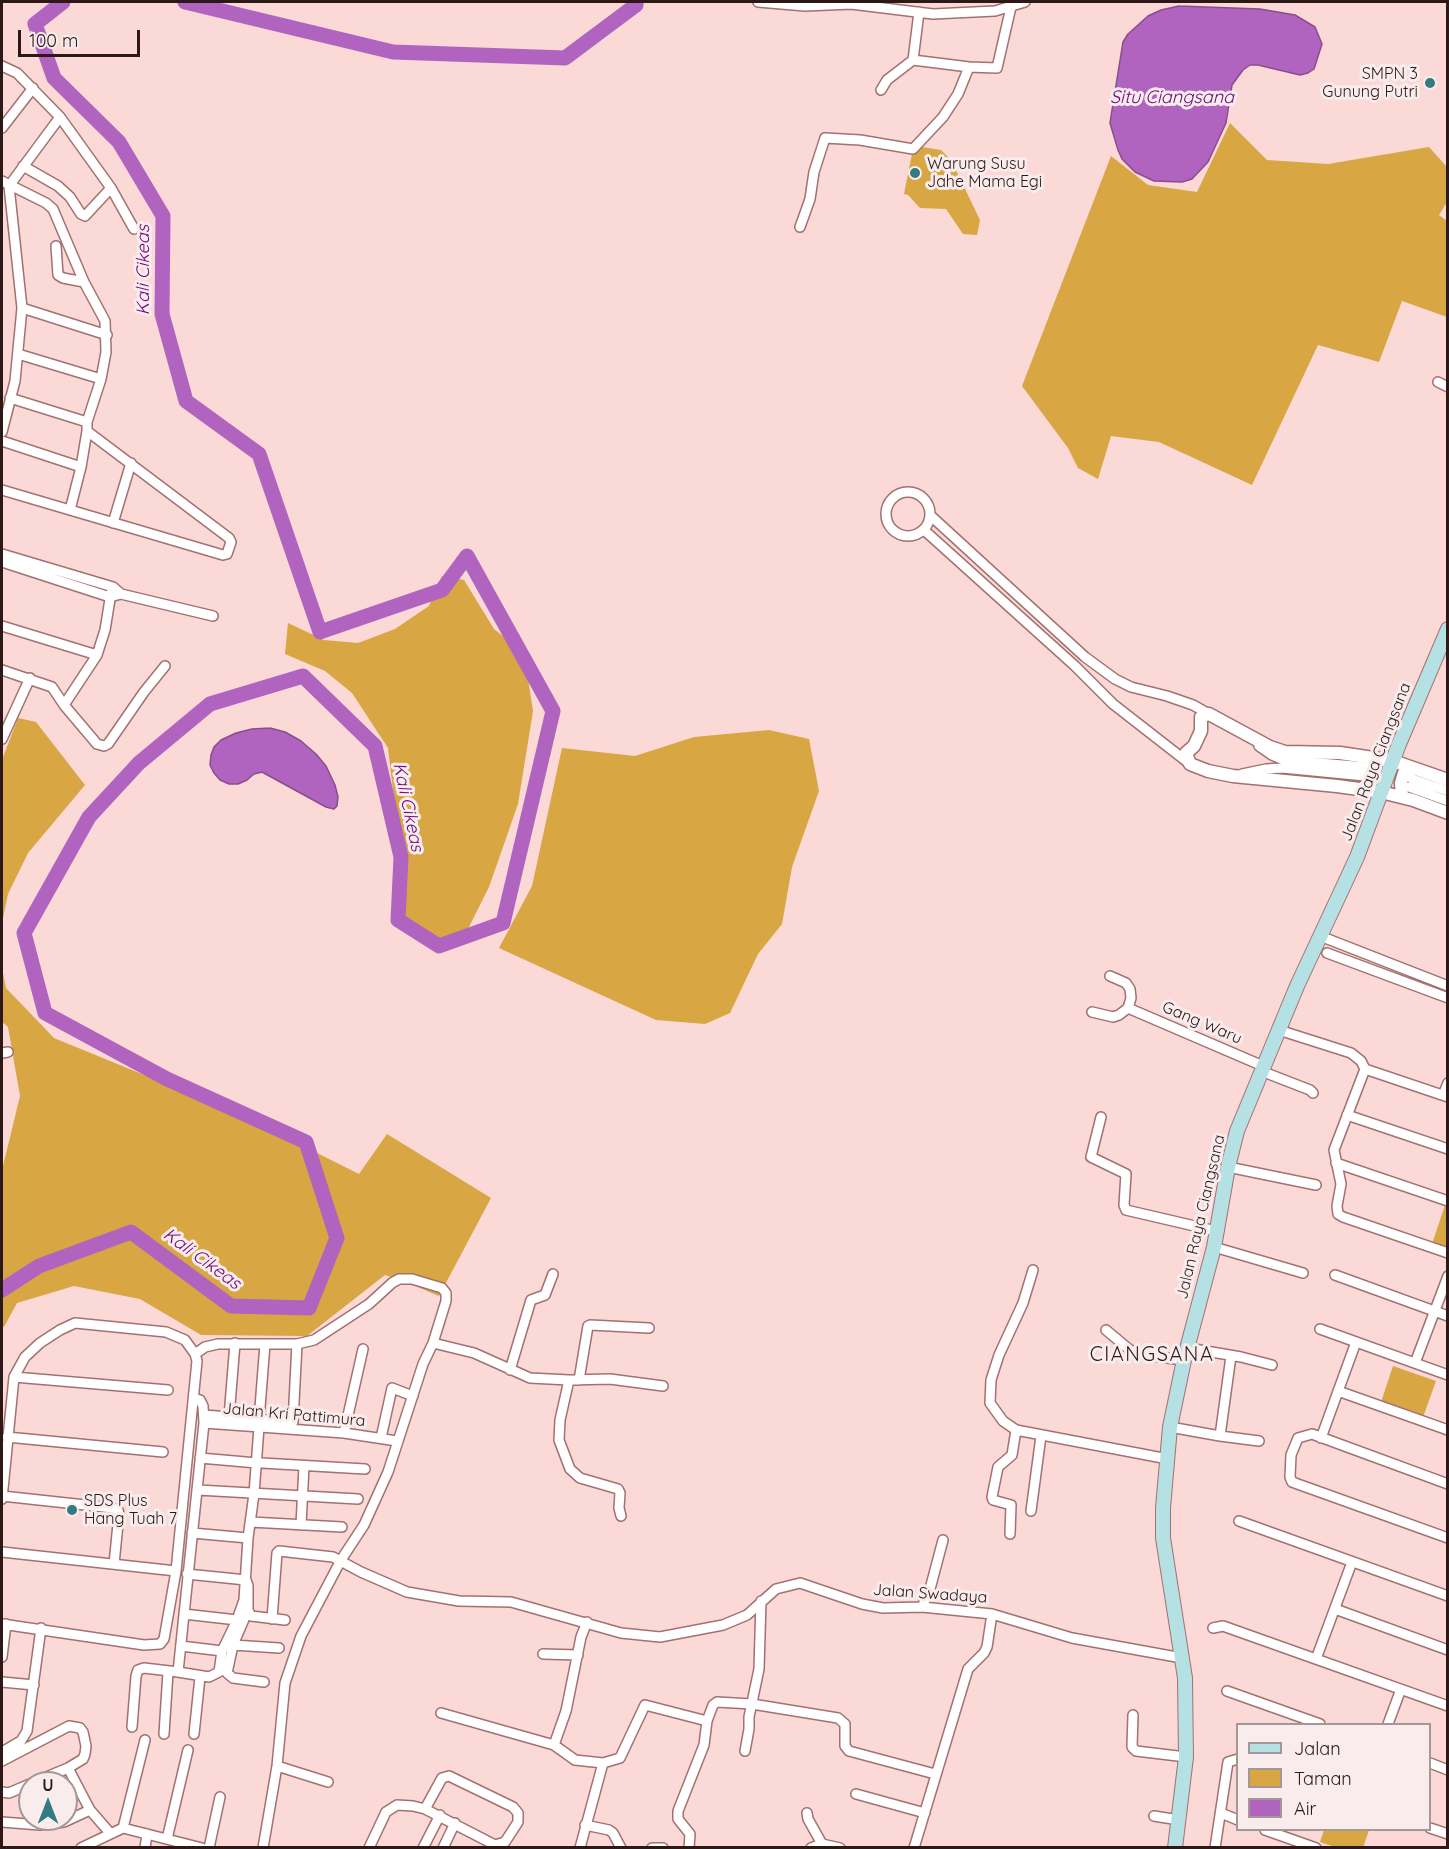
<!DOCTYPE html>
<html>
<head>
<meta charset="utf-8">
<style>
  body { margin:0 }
  #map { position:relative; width:1449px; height:1849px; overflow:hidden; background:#fad9d7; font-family:Quicksand,sans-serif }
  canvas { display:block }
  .frame { position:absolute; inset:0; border:3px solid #2b1817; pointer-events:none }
  .legend { position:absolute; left:1236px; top:1723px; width:195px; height:108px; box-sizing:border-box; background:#f8ecec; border:2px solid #a69797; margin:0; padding:8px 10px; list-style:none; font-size:18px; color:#2b1817 }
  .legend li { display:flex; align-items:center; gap:12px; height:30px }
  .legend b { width:30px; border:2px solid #a69797 }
  .north { position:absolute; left:18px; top:1771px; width:60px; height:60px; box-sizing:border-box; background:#f8ecec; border:2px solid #a69797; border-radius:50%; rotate:0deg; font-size:16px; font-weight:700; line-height:24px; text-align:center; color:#2b1817 }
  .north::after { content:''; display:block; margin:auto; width:21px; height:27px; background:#327b80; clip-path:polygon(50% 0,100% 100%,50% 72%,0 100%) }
  .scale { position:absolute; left:18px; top:30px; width:122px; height:27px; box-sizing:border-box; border:3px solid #2b1817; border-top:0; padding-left:8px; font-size:18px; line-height:21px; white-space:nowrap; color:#2b1817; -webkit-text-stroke:4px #f8ecec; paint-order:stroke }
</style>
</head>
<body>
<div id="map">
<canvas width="1449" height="1849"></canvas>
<div class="frame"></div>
<ul class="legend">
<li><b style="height:8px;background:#b5e1e4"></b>Jalan</li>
<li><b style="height:16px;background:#d8a643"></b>Taman</li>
<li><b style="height:16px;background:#b164bf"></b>Air</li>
</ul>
<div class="north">U</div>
<div class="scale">100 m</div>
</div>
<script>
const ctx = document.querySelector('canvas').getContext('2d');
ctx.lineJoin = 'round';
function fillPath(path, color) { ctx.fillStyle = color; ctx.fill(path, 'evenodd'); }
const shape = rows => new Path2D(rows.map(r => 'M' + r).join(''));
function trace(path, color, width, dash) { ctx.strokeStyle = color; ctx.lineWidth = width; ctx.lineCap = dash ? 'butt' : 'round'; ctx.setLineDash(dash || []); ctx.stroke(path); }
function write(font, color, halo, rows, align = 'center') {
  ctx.font = font + ' Quicksand,sans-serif'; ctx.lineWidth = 6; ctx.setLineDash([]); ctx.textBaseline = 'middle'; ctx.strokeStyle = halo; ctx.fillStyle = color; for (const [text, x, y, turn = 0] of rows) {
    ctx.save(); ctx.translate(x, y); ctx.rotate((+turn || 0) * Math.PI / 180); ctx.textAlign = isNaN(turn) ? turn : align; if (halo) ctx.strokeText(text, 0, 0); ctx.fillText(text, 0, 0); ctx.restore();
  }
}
fillPath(shape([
  [1230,123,1267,160,1328,164,1429,147,1447,167,1447,202,1439,215,1447,221,1447,317,1402,301,1379,362,1318,345,1252,485,1159,442,1111,436,1098,479,1078,468,1068,448,1022,386,1111,156,1148,185,1197,192],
  [922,147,941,150,951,160,980,220,977,235,963,234,946,209,920,208,908,195,904,194,913,149],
  [442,576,464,580,494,629,524,653,533,711,518,804,489,887,467,931,428,943,409,935,400,906,398,833,388,748,352,693,325,671,285,654,288,623,324,640,358,643,395,629,429,606],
  [18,718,36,722,85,785,28,853,8,894,2,923,2,760],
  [769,730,809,739,819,791,792,867,782,924,758,954,730,1013,705,1024,656,1020,499,948,532,886,562,748,635,756,694,737],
  [2,968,6,988,54,1038,237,1113,359,1174,387,1134,491,1198,439,1296,413,1285,385,1275,307,1336,201,1335,140,1299,74,1286,17,1303,4,1327,2,1326,2,1170,20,1096,8,1027,2,1022],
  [1445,1205,1447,1206,1447,1249,1432,1244],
  [1393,1366,1436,1381,1422,1420,1380,1405],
  [1324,1830,1369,1830,1363,1848,1335,1847,1320,1842]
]), '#d8a643');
const water = shape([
  [1179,6,1260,9,1295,15,1315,27,1322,44,1314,69,1308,73,1300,75,1258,65,1250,65,1243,70,1232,85,1226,123,1208,162,1192,179,1182,182,1154,181,1135,172,1122,159,1118,150,1110,123,1112,110,1123,42,1128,34,1148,16,1161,10,1179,6],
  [270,728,285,732,301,741,316,754,326,766,335,785,338,797,337,806,334,809,326,807,262,772,254,774,247,780,238,784,229,784,220,780,214,773,210,765,211,755,214,747,221,740,236,733,252,729,270,728]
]);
fillPath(water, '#b164bf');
trace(water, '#894d8d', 1.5);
trace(shape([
  [185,2,393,52,565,58,636,5,636,2],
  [2,1290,39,1266,131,1232,231,1306,309,1308,337,1238,306,1142,167,1079,45,1013,24,933,89,817,139,763,210,704,303,676,375,746,401,857,398,920,439,946,503,923,553,711,467,556,442,590,320,632,259,454,186,401,162,314,163,216,119,142,54,78,35,24,63,2]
]), '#b164bf', 15);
const minor = shape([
  [758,2,805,6,851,4,933,14,995,11,1025,2],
  [913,60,969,67,997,68,1011,7],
  [2,66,17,73,60,117,111,188,134,229],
  [881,90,887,80,913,60,919,12],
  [2,128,33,88],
  [23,166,58,186,70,197,81,214,85,216,111,188],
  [2,181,46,203,53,209,84,282,105,321,106,352,101,379,87,422,87,431,81,467,70,510],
  [800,227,810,199,814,172,825,138,860,140,913,149,943,117,958,94,969,67],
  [56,246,58,275,63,278,84,282],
  [22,308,107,335],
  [18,354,101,379],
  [1438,382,1448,387],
  [10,398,87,422],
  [2,432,15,381,22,308,9,186,60,117],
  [2,441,81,467],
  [2,490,223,555,227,554,231,542,229,538,87,431],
  '886 514a22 22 0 1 1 44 0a22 22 0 1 1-44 0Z',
  [931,516,1085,657,1115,679,1131,687,1167,696,1193,705,1209,714],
  [113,523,131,463],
  [924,530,1075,666,1113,704,1190,764],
  [2,554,113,587,121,594,110,597,2,562],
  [121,594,213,616],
  [2,626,97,655],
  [2,670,52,687,64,705,97,744,104,746,108,744,144,692,165,666],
  [64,705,97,655,105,630,111,593],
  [2,739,30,678],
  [1259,746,1272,755,1284,760,1366,767],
  [1242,774,1266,769,1282,768,1365,776],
  [1412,779,1448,791],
  [1409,787,1448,801],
  [1320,936,1448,986],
  [1327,953,1448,998],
  [1110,976,1126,983,1130,989,1131,998,1128,1008,1263,1066],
  [1092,1012,1113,1017,1119,1015,1128,1008],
  [1285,1032,1351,1053,1361,1061,1365,1069,1448,1097],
  [2,1053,8,1052],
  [1365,1069,1334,1150,1341,1184,1337,1206,1338,1214,1343,1217,1448,1253],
  [1261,1071,1310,1090,1313,1093],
  [1443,1095,1448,1083],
  [1347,1115,1448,1149],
  [1101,1117,1091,1157,1126,1174,1124,1205,1126,1210,1216,1231],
  [1336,1163,1448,1201],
  [1228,1167,1316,1185],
  [1214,1247,1303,1273],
  [1335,1275,1448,1316],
  [1320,1329,1448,1375],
  [1106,1330,1130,1350,1159,1357,1184,1360],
  [433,1343,474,1353,530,1378,569,1380,610,1379,663,1386],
  [1188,1348,1241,1357,1272,1365],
  [195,1354,205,1347,218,1344,297,1344,314,1340,369,1304,392,1283,399,1279,412,1279,442,1288,446,1293,446,1301,433,1343,423,1364,388,1472,364,1525,341,1560,301,1636,285,1683,277,1766,263,1848],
  [1231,1356,1220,1436,1259,1441],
  [1415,1363,1448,1276],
  [510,1370,531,1300,545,1295,553,1274],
  [14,1377,168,1390],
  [569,1380,560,1420,559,1440,570,1469,580,1478,618,1489,620,1493,619,1508,621,1516],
  [579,1380,588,1326,590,1325,649,1328],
  [1338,1391,1448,1430],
  [204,1415,293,1422,297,1344],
  [229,1417,235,1343],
  [259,1420,265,1344],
  [204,1423,344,1433,397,1441],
  [1170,1427,1220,1436],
  [1016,1430,1003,1421,990,1403,991,1380,999,1355,1023,1303,1033,1270],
  [344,1433,363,1349],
  [7,1437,163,1452],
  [381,1438,392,1388,413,1396],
  [1321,1438,1356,1342],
  [200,1458,257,1463],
  [262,1463,365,1469],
  [1448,1484,1312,1434,1298,1438,1291,1455,1290,1477,1292,1482,1448,1538],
  [198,1490,358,1499],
  [2,1496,113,1508,118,1510,119,1514,114,1564],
  [2,1499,14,1377,25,1357,40,1343,60,1330,75,1323,166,1332,185,1340,195,1354,197,1361,176,1571,164,1639,160,1644,144,1645,2,1624],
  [1031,1511,1041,1436],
  [1239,1521,1448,1596],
  [251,1522,342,1527],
  [301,1525,304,1466],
  [192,1533,248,1538],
  [1010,1534,1011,1505,993,1500,992,1497,998,1467,1012,1455,1016,1430,1168,1459],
  [2,1552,176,1571],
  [187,1574,246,1580,248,1586,248,1610,251,1616,285,1620],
  [922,1607,930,1589,943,1540],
  [1335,1609,1448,1650],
  [248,1610,233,1645,227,1673,233,1678,264,1682],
  [184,1614,237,1620],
  [272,1619,277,1553,279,1551,333,1557,361,1572,407,1592,459,1601,511,1602,621,1633,660,1637,723,1625,747,1615,776,1589,800,1583,862,1604,883,1608,922,1607,992,1614,1072,1638,1182,1658],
  [1213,1628,1223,1626,1448,1706],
  [233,1645,279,1648],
  [181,1646,222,1651],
  [543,1654,578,1655],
  [2,1657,6,1624],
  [1316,1659,1352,1562],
  [178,1672,209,1677,219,1672,222,1651,237,1620,244,1600,248,1538,254,1494,259,1427],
  [2,1682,34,1685],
  [1227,1691,1320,1724],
  [441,1713,554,1745,566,1711,581,1637,587,1622],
  [1133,1715,1132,1747,1136,1751,1186,1757],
  [1388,1724,1401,1689],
  [132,1727,136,1676,138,1670,144,1668,178,1672,204,1423,203,1406,200,1400,194,1398],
  [164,1734,168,1672],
  [194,1734,200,1677],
  [554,1745,575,1760,603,1763,620,1758,645,1705,707,1721,713,1705,717,1702,752,1704,838,1718,845,1724,845,1746,849,1751,935,1774],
  [745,1751,749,1729,749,1717,759,1669,761,1601],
  [2,1752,21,1741,27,1731,41,1628],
  [2,1761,69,1726,80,1728,83,1732,86,1746,85,1754,83,1759,68,1768,32,1783],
  [1430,1763,1448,1770],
  [277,1766,328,1782],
  [68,1768,90,1810,110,1833],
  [2,1792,9,1793,30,1784],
  [856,1794,925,1813],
  [807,1813,808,1819,822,1844],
  [1221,1813,1238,1820],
  [1154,1816,1179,1820],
  [2,1822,40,1825,64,1822,90,1810],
  [585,1825,609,1830,613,1833,621,1848],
  [123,1828,145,1740],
  [1430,1828,1448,1834],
  [1265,1830,1316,1848],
  [167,1839,188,1750],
  [81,1848,123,1828,202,1848],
  [145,1848,147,1834],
  [209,1848,220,1797],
  [369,1848,386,1812,397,1805,413,1806,425,1809,495,1845,505,1842,518,1822,518,1813,513,1807,449,1776,442,1778,425,1809],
  [423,1848,440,1815],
  [443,1848,455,1823],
  [580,1848,603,1763],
  [652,1848,663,1848],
  [689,1848,690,1834,678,1819,678,1811,704,1745,707,1721],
  [811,1848,822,1844,840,1848],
  [914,1848,968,1669,984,1653,987,1647,992,1614],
  [1215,1848,1228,1762,1238,1759]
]);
const tertiary = shape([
  [1448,780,1393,761,1340,753,1285,752,1270,747,1209,714,1201,717,1201,731,1194,746,1186,753,1190,764,1208,771,1233,776,1337,786,1381,792,1413,800,1448,813],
  [1362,789,1372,780,1376,767,1372,758],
  [1402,797,1401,783,1404,773,1415,769]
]);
const secondary = shape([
  [1175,1848,1186,1757,1185,1678,1163,1538,1163,1508,1170,1427,1184,1360,1214,1247,1228,1167,1237,1131,1297,986,1357,857,1399,744,1448,629]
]);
trace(minor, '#a27170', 12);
trace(tertiary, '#a27170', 15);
trace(secondary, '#a27170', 16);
trace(minor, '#fff', 9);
trace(tertiary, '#fff', 12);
trace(secondary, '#b5e1e4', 14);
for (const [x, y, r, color] of [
  [1430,83,6,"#327b80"],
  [915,173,6,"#327b80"],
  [72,1510,6,"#327b80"]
]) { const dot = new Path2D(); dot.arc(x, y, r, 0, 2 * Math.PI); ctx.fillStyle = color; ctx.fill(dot); trace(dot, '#f8ecec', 2); }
write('16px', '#2b1817', '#f8ecec', [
  ["SMPN 3",1418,74,"right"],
  ["Gunung Putri",1418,92,"right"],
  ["Warung Susu",927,164],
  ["Jahe Mama Egi",927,182],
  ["SDS Plus",84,1501],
  ["Hang Tuah 7",84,1519]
], 'left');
write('16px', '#2b1817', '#f8ecec', [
  ["Jalan Raya Ciangsana",1376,762,-69],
  ["Gang Waru",1202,1023,23],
  ["Jalan Raya Ciangsana",1201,1217,-77],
  ["Jalan Kri Pattimura",294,1415,5],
  ["Jalan Swadaya",930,1594,4]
]);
write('italic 18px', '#730c83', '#f8ecec', [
  ["Situ Ciangsana",1172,98],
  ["Kali Cikeas",144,270,-90],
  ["Kali Cikeas",408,807,78],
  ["Kali Cikeas",202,1259,36]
]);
ctx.letterSpacing = '1.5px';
write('20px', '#2b1817', '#f8ecec', [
  ["CIANGSANA",1152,1355]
]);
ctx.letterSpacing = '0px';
</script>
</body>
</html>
